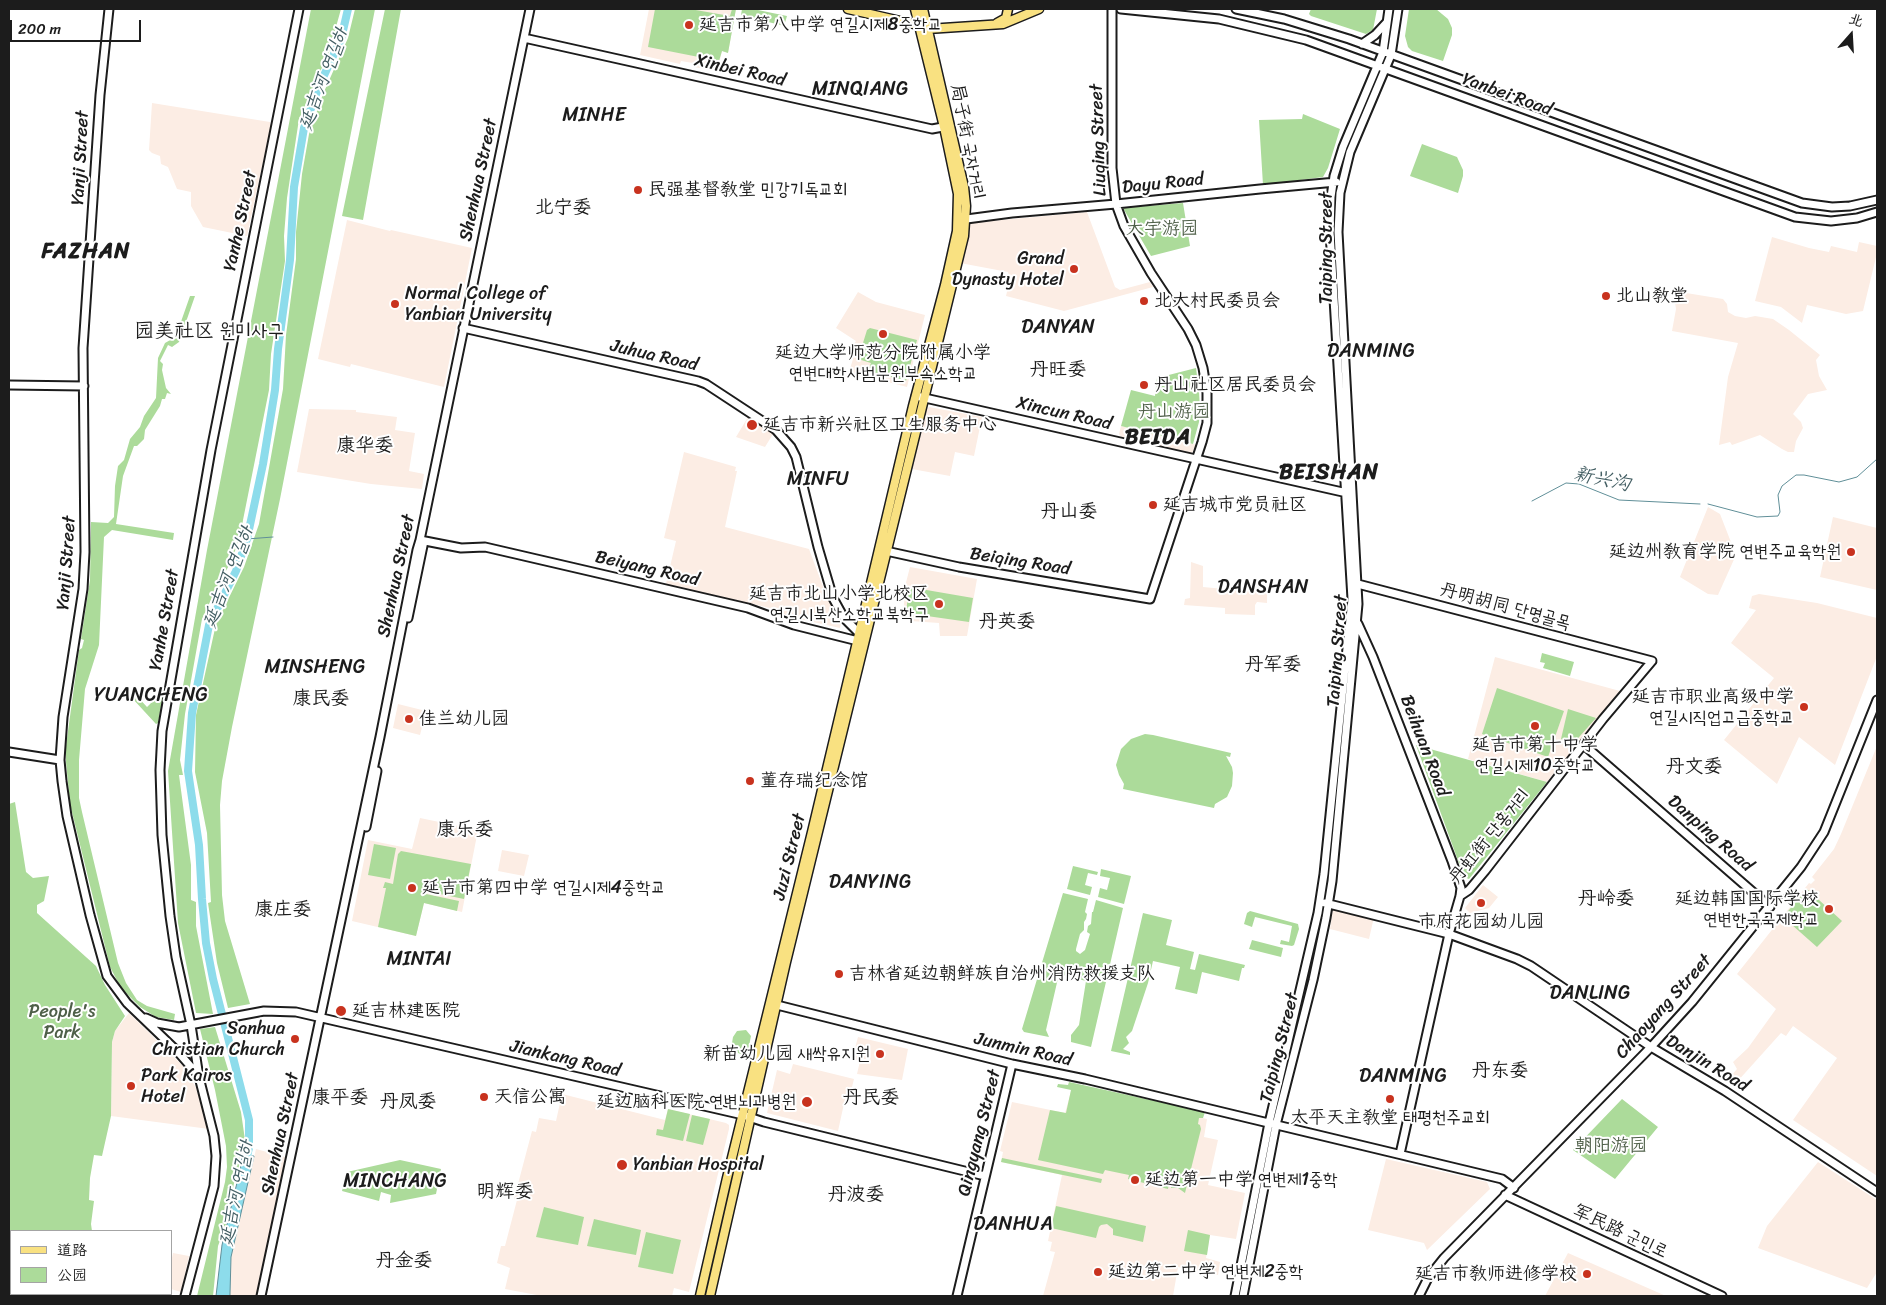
<!DOCTYPE html>
<html>
<head>
<meta charset="utf-8">
<style>
  body { margin:0 }
  #map { position:relative; width:1886px; height:1305px; overflow:hidden; background:#fff; font-family:Sriracha,"LXGW WenKai TC",sans-serif }
  canvas { display:block }
  .frame { position:absolute; inset:0; border:10px solid #1c1c1c; pointer-events:none }
  .legend { position:absolute; left:10px; top:1230px; width:162px; height:65px; box-sizing:border-box; background:#fff; border:1px solid #a4a4a4; margin:0; padding:6px 9px; list-style:none; font-size:15px; color:#1c1c1c }
  .legend li { display:flex; align-items:center; gap:10px; height:25px }
  .legend b { width:25px; border:1px solid #a4a4a4 }
  .north { position:absolute; left:1826px; top:10px; width:50px; height:50px; -webkit-text-stroke:4px #fff; paint-order:stroke; rotate:19deg; font-size:14px; font-weight:700; line-height:20px; text-align:center; color:#1c1c1c }
  .north::after { content:''; display:block; margin:auto; width:18px; height:22px; background:#1c1c1c; clip-path:polygon(50% 0,100% 100%,50% 72%,0 100%) }
  .scale { position:absolute; left:10px; top:20px; width:131px; height:22px; box-sizing:border-box; border:2px solid #1c1c1c; border-top:0; padding-left:6px; font-size:15px; line-height:18px; white-space:nowrap; color:#1c1c1c; -webkit-text-stroke:4px #fff; paint-order:stroke }
</style>
</head>
<body>
<div id="map">
<canvas width="1886" height="1305"></canvas>
<div class="frame"></div>
<ul class="legend">
<li><b style="height:6px;background:#f9e181"></b>道路</li>
<li><b style="height:14px;background:#acdb9a"></b>公园</li>
</ul>
<div class="north">北</div>
<div class="scale">200 m</div>
</div>
<script>
const ctx = document.querySelector('canvas').getContext('2d');
ctx.lineJoin = 'round';
function fillPath(path, color) { ctx.fillStyle = color; ctx.fill(path, 'evenodd'); }
const shape = rows => new Path2D(rows.map(r => 'M' + r).join(''));
function trace(path, color, width, dash) { ctx.strokeStyle = color; ctx.lineWidth = width; ctx.lineCap = dash ? 'butt' : 'round'; ctx.setLineDash(dash || []); ctx.stroke(path); }
function write(font, color, halo, rows, align = 'center') {
  ctx.font = font + ' Sriracha,"LXGW WenKai TC","Poor Story",sans-serif'; ctx.lineWidth = 4; ctx.setLineDash([]); ctx.textBaseline = 'middle'; ctx.strokeStyle = halo; ctx.fillStyle = color; for (const [text, x, y, turn = 0] of rows) {
    ctx.save(); ctx.translate(x, y); ctx.rotate((+turn || 0) * Math.PI / 180); ctx.textAlign = isNaN(turn) ? turn : align; if (halo) ctx.strokeText(text, 0, 0); ctx.fillText(text, 0, 0); ctx.restore();
  }
}
fillPath(shape([
  [649,9,736,9,728,53,722,51,719,64,713,63,711,70,694,67,693,63,681,61,680,64,640,55],
  [152,103,270,122,271,125,247,236,203,227,191,206,191,192,177,189,168,167,161,164,160,156,152,153,149,150],
  [1087,212,1115,287,1120,290,1150,282,1153,287,1064,311,1006,296,1010,279,1008,272,960,263,970,223],
  [347,220,390,231,391,230,472,248,444,387,351,364,350,367,318,359],
  [1772,237,1809,248,1829,252,1831,246,1857,252,1859,242,1877,246,1877,253,1863,311,1846,314,1807,305,1802,323,1781,307,1755,301],
  [858,292,876,302,925,315,907,387,849,372,853,359,847,355,856,341,836,328],
  [1680,292,1723,299,1727,304,1728,312,1735,316,1746,318,1755,316,1773,319,1789,330,1820,355,1816,360,1819,376,1827,390,1808,394,1793,414,1801,422,1803,428,1796,441,1794,452,1788,452,1782,449,1760,435,1732,445,1730,442,1719,445,1728,377,1738,343,1672,331,1676,309,1674,296],
  [929,407,982,417,974,456,955,452,950,476,912,469,926,410],
  [309,409,356,410,356,412,397,417,395,430,415,433,409,471,424,474,422,489,371,484,297,472],
  [748,417,773,434,765,447,736,437],
  [1121,426,1193,444,1196,445,1192,453,1122,438,1119,434],
  [684,452,736,467,735,471,737,471,725,527,809,549,825,592,841,623,840,628,791,617,770,608,666,584,676,541,664,538],
  [1708,507,1720,514,1736,555,1718,595,1708,594,1680,577],
  [1833,517,1877,528,1877,590,1820,577],
  [1191,562,1203,566,1203,587,1267,593,1267,603,1257,602,1255,605,1255,615,1225,614,1225,608,1184,605,1185,599,1190,598],
  [910,567,977,579,967,636,940,636,939,623,911,621,911,616,903,613,905,594,903,594],
  [1759,594,1817,603,1877,618,1877,656,1835,765,1799,737,1777,784,1724,740,1774,678,1731,643,1756,610,1749,608,1752,596],
  [1495,657,1620,691,1620,693,1547,782,1468,759],
  [398,704,426,711,420,735,393,728],
  [1877,746,1877,1176,1793,1120,1837,1058,1793,1026,1786,1036,1781,1033,1736,1083,1730,1077,1737,1069,1733,1062,1748,1048,1776,1009,1737,974,1809,883,1811,884,1815,880,1812,877,1834,849,1841,834],
  [420,818,478,830,462,912,424,903,416,936,352,921,368,840,412,849],
  [502,850,529,855,524,876,498,871],
  [1483,885,1498,897,1489,908,1470,913,1465,908],
  [1333,908,1374,917,1369,939,1330,929],
  [129,1013,185,1068,196,1088,209,1129,111,1116,112,1042,115,1031],
  [858,1037,908,1049,902,1080,857,1074,860,1061,852,1059],
  [793,1064,854,1079,851,1091,847,1090,838,1131,767,1113,777,1070,790,1074],
  [1072,1088,1207,1119,1204,1137,1218,1140,1208,1185,1245,1193,1236,1239,1210,1235,1206,1258,1220,1262,1218,1275,1178,1267,1173,1296,1043,1296,1055,1252,1050,1251,1052,1242,1048,1241,1062,1175,1001,1162,1003,1152,1000,1151,1012,1102,1065,1113],
  [562,1094,665,1120,668,1109,726,1123,729,1125,729,1129,689,1292,674,1288,672,1296,542,1296,505,1289,510,1268,497,1263,501,1246,505,1246,517,1200,514,1199,532,1131,536,1132,539,1118,556,1121],
  [256,1149,289,1158,258,1296,230,1296,231,1257],
  [1386,1159,1487,1182,1490,1189,1427,1250,1424,1243,1368,1230],
  [1818,1162,1877,1200,1877,1272,1867,1288,1758,1248,1767,1226],
  [173,1253,189,1256,181,1292,171,1289,171,1262],
  [1568,1253,1666,1296,1545,1296]
]), '#fcede4');
fillPath(shape([
  [311,9,341,9,329,52,299,119,287,198,284,236,285,261,271,354,269,390,243,520,241,534,231,562,219,583,202,619,185,714,180,760,183,775,179,775,191,865,191,900,196,902,196,926,213,1014,196,1013,178,923,168,771,207,550],
  [355,9,375,9,280,499,232,727,222,781,220,805,222,895,225,921,250,1004,228,1008,217,963,208,903,211,902,207,833,195,772,196,715,216,624,244,567,259,524,283,389,286,335,296,259,296,232,302,174,309,134,323,94,348,38],
  [385,9,401,9,363,220,342,216],
  [655,9,690,9,730,16,732,9,736,9,728,53,722,51,719,61,648,47],
  [742,9,753,9,787,16,784,26,741,15],
  [1311,9,1377,9,1373,30,1366,34,1311,16,1309,14],
  [1409,9,1436,9,1448,19,1452,28,1452,35,1443,61,1412,51,1408,47,1405,36],
  [1303,114,1340,129,1328,168,1323,177,1263,185,1259,120,1302,119],
  [1422,144,1457,157,1463,170,1463,176,1458,193,1410,176],
  [1183,203,1190,246,1151,256,1123,208],
  [190,296,195,296,179,342,172,347,168,345,160,361,163,364,162,370,166,388,171,394,167,393,165,399,162,399,160,406,145,430,144,439,137,446,134,446,123,476,116,524,174,533,173,540,112,530,104,537,99,645,85,689,79,760,79,798,82,812,118,963,126,983,137,1000,147,1006,175,1014,174,1020,156,1017,140,1007,121,988,110,967,70,804,66,762,66,746,79,650,82,648,84,640,81,639,90,580,91,522,108,523,114,517,115,486,118,466,124,460,130,439,140,427,144,416,156,398,158,358,165,343,172,339,177,333],
  [870,328,917,340,906,381,868,371,871,363,858,359,867,330],
  [1196,368,1199,391,1200,409,1199,422,1193,444,1121,426,1131,390,1155,396,1157,378],
  [909,587,973,598,969,622,906,613],
  [1542,653,1574,662,1570,676,1543,668,1545,663,1540,662],
  [1497,688,1564,711,1548,757,1482,734],
  [136,695,147,707,159,695,163,696,158,723,156,724,132,698],
  [1568,709,1596,718,1572,745,1561,739],
  [1145,734,1153,735,1231,753,1230,757,1226,756,1232,767,1233,773,1232,786,1227,797,1215,804,1214,808,1123,789,1124,784,1119,775,1116,765,1121,749,1131,739],
  [1416,745,1547,782,1469,879,1464,877],
  [15,802,26,872,33,878,49,876,44,901,37,905,37,913,96,966,105,985,125,1016,115,1031,112,1042,111,1116,102,1156,94,1155,90,1178,89,1200,94,1201,91,1224,92,1231,11,1231,11,1294,137,1294,138,1296,9,1296,9,804],
  [374,844,396,848,390,879,368,875],
  [401,851,471,864,464,899,426,891,426,894,459,901,457,911,424,903,416,936,378,927,386,888,383,888,385,882,393,884,398,854],
  [1073,866,1098,872,1097,875,1088,873,1085,885,1092,887,1090,895,1067,889],
  [1101,869,1131,876,1124,904,1098,897,1100,888,1107,890,1110,878,1100,876],
  [1807,889,1842,921,1817,947,1783,917],
  [1063,893,1088,899,1085,912,1087,914,1086,919,1084,922,1084,930,1080,934,1076,949,1076,951,1080,954,1085,950,1090,934,1087,932,1088,926,1091,924,1092,912,1093,912,1096,900,1123,908,1091,1047,1071,1042,1071,1035,1079,1025,1086,981,1059,974,1046,1030,1049,1037,1024,1032,1022,1029],
  [1250,911,1298,924,1299,929,1294,945,1292,946,1280,944,1281,940,1289,942,1292,926,1255,917,1252,927,1244,924,1247,913],
  [1143,913,1172,920,1166,945,1194,952,1190,969,1195,970,1199,954,1245,965,1244,968,1242,968,1239,981,1202,972,1197,994,1175,989,1180,967,1153,961,1148,983,1132,1031,1126,1037,1129,1043,1123,1049,1130,1052,1130,1055,1111,1051],
  [1252,940,1283,948,1281,957,1249,949],
  [215,1027,241,1112,245,1140,243,1154,240,1154,239,1166,235,1178,226,1224,218,1246,213,1296,197,1296,225,1182,227,1167,226,1146,215,1090,200,1029],
  [746,1030,751,1036,747,1056,738,1053,732,1043,733,1037,737,1031],
  [1069,1082,1205,1112,1203,1118,1199,1118,1198,1124,1200,1125,1201,1129,1185,1193,1178,1188,1171,1188,1171,1184,1169,1183,1168,1189,1128,1179,1129,1175,1105,1170,1103,1174,1038,1160,1050,1110,1066,1113,1071,1090,1057,1087,1058,1084,1068,1085],
  [1622,1099,1658,1127,1615,1179,1573,1150],
  [668,1109,690,1114,683,1141,656,1135,657,1129,663,1130],
  [692,1115,710,1119,703,1145,686,1141],
  [1002,1158,1102,1179,1101,1183,1001,1162],
  [400,1160,441,1169,436,1194,390,1203,391,1195,381,1192,379,1201,342,1191,347,1172],
  [1056,1206,1146,1226,1143,1242,1113,1235,1113,1229,1107,1224,1101,1225,1099,1227,1096,1238,1051,1228],
  [544,1207,584,1217,578,1245,536,1237],
  [594,1219,641,1230,636,1255,587,1246],
  [1188,1230,1210,1235,1207,1255,1184,1251],
  [646,1232,681,1240,673,1274,638,1267]
]), '#acdb9a');
const water = shape([
  [242,1156,254,1156,231,1257,230,1294,230,1296,216,1296,222,1245,241,1166,242,1156]
]);
fillPath(water, '#8ddceb');
trace(water, '#608f98', 1);
trace(shape([
  [1532,501,1566,483,1579,484,1619,500,1700,504],
  [1708,504,1757,517,1778,516,1780,512,1778,495,1782,486,1796,475,1804,475,1839,482,1857,477,1877,459],
  [247,539,273,537]
]), '#608f98', 1);
trace(shape([
  [245,1165,249,1148,249,1120,213,979,206,943,202,899,199,845,188,771,192,713,209,625,236,571,247,539,263,464,275,390,278,349,290,260,294,187,304,128,319,86,341,39,348,9]
]), '#8ddceb', 8);
const secondary = shape([
  [109,9,100,95,83,348,85,552,83,589,63,717,60,760,62,781,67,816,90,915,107,976,127,1003,178,1052,199,1076],
  [1121,9,1219,19,1306,40,1795,217,1831,221,1857,218,1877,212],
  [1236,9,1284,19,1349,39,1802,203,1832,207,1850,206,1877,200],
  [524,38,932,129,948,126],
  [1362,44,1375,35,1387,22],
  [959,220,1012,213,1116,204,1260,189,1336,182],
  [9,385,84,386],
  [916,396,1347,493],
  [420,540,461,548,485,547,748,608,794,625,858,641,864,638,844,618,833,598,818,547,796,457,791,447,776,430,706,384,698,381,463,328],
  [886,551,959,567,1150,599,1202,442,1207,423,1207,393,1203,368,1196,345,1188,329,1151,273,1124,226,1116,204,1112,168,1112,9],
  [1354,583,1652,661,1603,719,1485,871,1469,890,1460,896],
  [408,618,424,541],
  [1358,624,1373,657,1452,861,1461,888,1460,896,1449,934,1400,1154],
  [1584,745,1770,907],
  [9,752,60,760],
  [366,827,377,771],
  [1325,903,1449,934,1517,959,1531,966,1651,1047,1725,1091,1877,1192],
  [773,1004,1012,1064,1085,1079,1502,1179,1514,1188],
  [146,1018,157,1023,179,1027,264,1011,296,1012,743,1115,764,1122,985,1176],
  [1505,1195,1722,1296],
  [185,1296,214,1186,216,1156,214,1136,199,1077,191,1025,176,957,170,916,162,835,160,770,162,731,211,450,299,9],
  [261,1296,380,737,417,550,420,540,530,9],
  [957,1296,1012,1064],
  [1235,1296,1269,1123,1318,913,1324,874,1352,599,1330,232,1331,197,1334,176,1343,147,1383,52,1389,9],
  [1243,1296,1276,1125,1313,980,1326,918,1332,881,1358,604,1338,232,1340,193,1350,152,1391,55,1398,9],
  [1419,1296,1428,1278,1444,1258,1651,1047,1692,1002,1801,867,1824,832,1877,700]
]);
const primary = shape([
  [848,9,918,25],
  [997,23,1006,18,1008,9],
  [928,29,1003,24,1039,9],
  [700,1296,727,1178,812,832,913,406,945,285,957,231,958,194,944,127,915,9],
  [710,1296,786,962,964,236,966,206,964,187,923,9]
]);
trace(secondary, '#1c1c1c', 11);
trace(primary, '#1c1c1c', 11);
trace(secondary, '#fff', 7);
trace(primary, '#f9e181', 8);
for (const [x, y, r, color] of [
  [689,25,5,"#c8321e"],
  [638,190,5,"#c8321e"],
  [1074,269,5,"#c8321e"],
  [1606,296,5,"#c8321e"],
  [1144,301,5,"#c8321e"],
  [395,304,5,"#c8321e"],
  [883,334,5,"#c8321e"],
  [1144,385,5,"#c8321e"],
  [752,425,6,"#c8321e"],
  [1153,505,5,"#c8321e"],
  [1851,552,5,"#c8321e"],
  [939,604,5,"#c8321e"],
  [1804,707,5,"#c8321e"],
  [409,719,5,"#c8321e"],
  [1535,726,5,"#c8321e"],
  [750,781,5,"#c8321e"],
  [412,888,5,"#c8321e"],
  [1481,903,5,"#c8321e"],
  [1829,909,5,"#c8321e"],
  [839,974,5,"#c8321e"],
  [341,1011,6,"#c8321e"],
  [295,1039,5,"#c8321e"],
  [880,1054,5,"#c8321e"],
  [131,1086,5,"#c8321e"],
  [484,1097,5,"#c8321e"],
  [1390,1099,5,"#c8321e"],
  [807,1102,6,"#c8321e"],
  [622,1165,6,"#c8321e"],
  [1135,1180,5,"#c8321e"],
  [1098,1272,5,"#c8321e"],
  [1587,1274,5,"#c8321e"]
]) { const dot = new Path2D(); dot.arc(x, y, r, 0, 2 * Math.PI); ctx.fillStyle = color; ctx.fill(dot); trace(dot, '#fff', 2); }
write('18px', '#1c1c1c', '#fff', [
  ["延吉市第八中学 연길시제8중학교",699,25],
  ["民强基督教堂 민강기독교회",648,190],
  ["Grand",1064,259,"right"],
  ["Dynasty Hotel",1064,280,"right"],
  ["Normal College of",405,294],
  ["Yanbian University",405,315],
  ["北山教堂",1616,296],
  ["北大村民委员会",1154,301],
  ["延边大学师范分院附属小学",883,353,"center"],
  ["연변대학사범분원부속소학교",883,374,"center"],
  ["丹山社区居民委员会",1154,385],
  ["延吉市新兴社区卫生服务中心",763,425],
  ["延吉城市党员社区",1163,505],
  ["延边州教育学院 연변주교육학원",1841,552,"right"],
  ["延吉市北山小学北校区",929,594,"right"],
  ["연길시북산소학교북학구",929,615,"right"],
  ["延吉市职业高级中学",1794,697,"right"],
  ["연길시직업고급중학교",1794,718,"right"],
  ["佳兰幼儿园",419,719],
  ["延吉市第十中学",1535,745,"center"],
  ["연길시제10중학교",1535,766,"center"],
  ["董存瑞纪念馆",760,781],
  ["延吉市第四中学 연길시제4중학교",422,888],
  ["延边韩国国际学校",1819,899,"right"],
  ["연변한국국제학교",1819,920,"right"],
  ["市府花园幼儿园",1481,922,"center"],
  ["吉林省延边朝鲜族自治州消防救援支队",849,974],
  ["延吉林建医院",352,1011],
  ["Sanhua",285,1029,"right"],
  ["Christian Church",285,1050,"right"],
  ["新苗幼儿园 새싹유지원",870,1054,"right"],
  ["Park Kairos",141,1076],
  ["Hotel",141,1097],
  ["天信公寓",494,1097],
  ["延边脑科医院 연변뇌과병원",796,1102,"right"],
  ["太平天主教堂 태평천주교회",1390,1118,"center"],
  ["Yanbian Hospital",633,1165],
  ["延边第一中学 연변제1중학",1145,1180],
  ["延边第二中学 연변제2중학",1108,1272],
  ["延吉市教师进修学校",1577,1274,"right"]
], 'left');
write('18px', '#1c1c1c', '#fff', [
  ["Xinbei Road",740,71,13],
  ["Yanbei Road",1507,95,20],
  ["Liuqing Street",1099,140,-92],
  ["局子街 국자거리",967,142,79],
  ["Yanji Street",81,158,-87],
  ["Shenhua Street",479,180,-78],
  ["Dayu Road",1163,184,-6],
  ["Yanhe Street",241,221,-78],
  ["Taiping Street",1327,248,-90],
  ["Juhua Road",654,356,13],
  ["Xincun Road",1064,414,13],
  ["Beiqing Road",1020,562,9],
  ["Yanji Street",67,563,-86],
  ["Beiyang Road",647,569,13],
  ["Shenhua Street",397,576,-78],
  ["丹明胡同 단명골목",1505,607,15],
  ["Yanhe Street",165,620,-80],
  ["Taiping Street",1338,651,-86],
  ["Beihuan Road",1424,746,69],
  ["Danping Road",1710,834,41],
  ["丹虹街 단홍거리",1490,837,-51],
  ["Juzi Street",790,857,-76],
  ["Chaoyang Street",1664,1007,-48],
  ["Taiping Street",1280,1048,-76],
  ["Junmin Road",1023,1050,13],
  ["Jiankang Road",565,1059,13],
  ["Danjin Road",1707,1064,31],
  ["Qingyang Street",980,1133,-76],
  ["Shenhua Street",281,1134,-78],
  ["军民路 군민로",1620,1232,25]
]);
write('18px', '#4e5f48', '#fff', [
  ["大宇游园",1162,229],
  ["丹山游园",1174,412],
  ["People's",62,1012],
  ["Park",62,1033],
  ["朝阳游园",1611,1146]
]);
write('italic 19px', '#445f64', '#fff', [
  ["延吉河 연길하",324,79,-70],
  ["新兴沟",1602,480,12],
  ["延吉河 연길하",229,577,-69],
  ["延吉河 연길하",237,1193,-79]
]);
write('19px', '#1c1c1c', '#fff', [
  ["北宁委",563,208],
  ["丹旺委",1058,370],
  ["康华委",365,446],
  ["丹山委",1069,512],
  ["丹英委",1007,622],
  ["丹军委",1273,665],
  ["康民委",321,699],
  ["丹文委",1694,767],
  ["康乐委",465,830],
  ["丹岭委",1606,899],
  ["康庄委",283,910],
  ["丹东委",1500,1071],
  ["康平委",340,1098],
  ["丹民委",871,1098],
  ["丹凤委",408,1102],
  ["明辉委",505,1192],
  ["丹波委",856,1195],
  ["丹金委",404,1261]
]);
write('20px', '#1c1c1c', '#fff', [
  ["MINQIANG",860,90],
  ["MINHE",594,116],
  ["DANYAN",1058,328],
  ["园美社区 원미사구",209,332],
  ["DANMING",1371,352],
  ["MINFU",818,480],
  ["DANSHAN",1263,588],
  ["MINSHENG",315,668],
  ["YUANCHENG",151,696],
  ["DANYING",870,883],
  ["MINTAI",419,960],
  ["DANLING",1590,994],
  ["DANMING",1403,1077],
  ["MINCHANG",395,1182],
  ["DANHUA",1013,1225]
]);
ctx.letterSpacing = '1px';
write('bold 22px', '#1c1c1c', '#fff', [
  ["FAZHAN",86,252],
  ["BEIDA",1158,438],
  ["BEISHAN",1329,473]
]);
ctx.letterSpacing = '0px';
</script>
</body>
</html>
